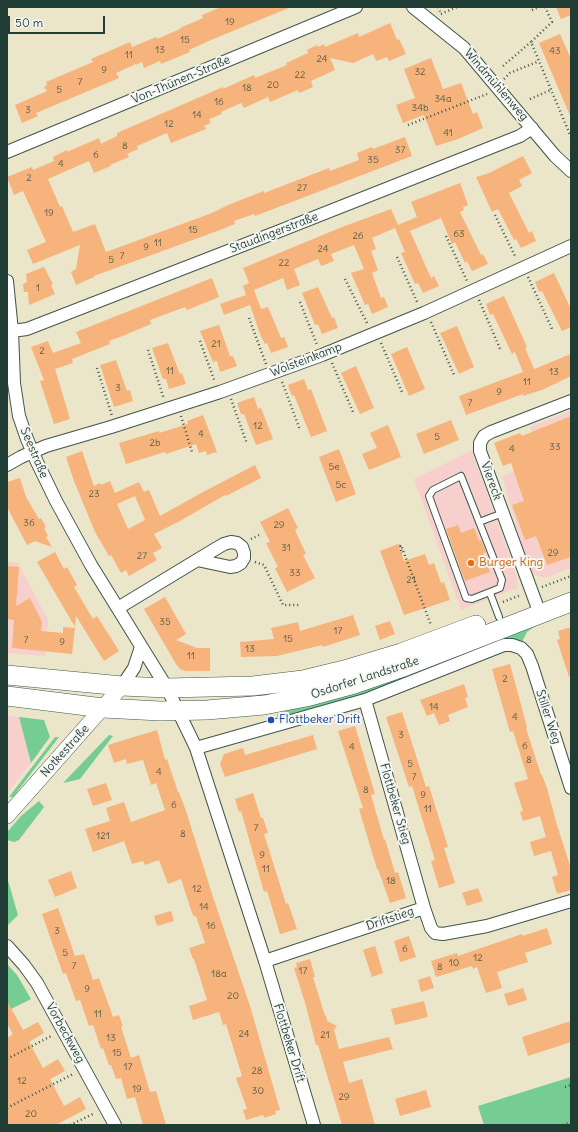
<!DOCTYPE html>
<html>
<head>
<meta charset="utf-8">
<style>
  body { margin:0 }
  #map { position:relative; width:578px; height:1132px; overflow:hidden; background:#ebe5c9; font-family:Delius,sans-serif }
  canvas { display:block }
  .frame { position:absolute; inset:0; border:8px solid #1f3d34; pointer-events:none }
  .scale { position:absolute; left:8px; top:16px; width:97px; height:18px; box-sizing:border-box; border:2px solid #1f3d34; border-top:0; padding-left:5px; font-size:12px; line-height:14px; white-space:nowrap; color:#1f3d34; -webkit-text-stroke:3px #f6f6f2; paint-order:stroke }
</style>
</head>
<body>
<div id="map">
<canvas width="578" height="1132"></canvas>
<div class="frame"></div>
<div class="scale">50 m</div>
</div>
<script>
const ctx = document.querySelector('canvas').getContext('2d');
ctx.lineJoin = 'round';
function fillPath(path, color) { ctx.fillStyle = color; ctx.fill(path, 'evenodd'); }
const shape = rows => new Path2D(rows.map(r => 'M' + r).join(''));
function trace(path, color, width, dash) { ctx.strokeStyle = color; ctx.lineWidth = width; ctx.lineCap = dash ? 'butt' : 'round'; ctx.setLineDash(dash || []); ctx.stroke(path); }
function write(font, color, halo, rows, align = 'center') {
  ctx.font = font + ' Delius,sans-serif'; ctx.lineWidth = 4; ctx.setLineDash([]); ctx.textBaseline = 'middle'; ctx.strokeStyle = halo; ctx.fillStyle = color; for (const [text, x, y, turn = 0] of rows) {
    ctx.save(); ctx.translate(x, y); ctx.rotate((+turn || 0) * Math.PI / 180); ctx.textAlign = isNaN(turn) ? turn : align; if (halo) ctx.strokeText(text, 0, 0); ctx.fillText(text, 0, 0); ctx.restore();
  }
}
fillPath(shape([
  [571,411,571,568,544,578,534,575,529,570,502,476,543,461,530,427],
  [472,450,517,578,517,588,461,610,414,479],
  [7,562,18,563,48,620,45,656,7,653],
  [7,715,19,717,31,763,7,793]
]), '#f7d0ce');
fillPath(shape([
  [538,624,527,632,522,642,379,690,279,720,277,714,304,704],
  [19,717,44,720,50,737,31,763],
  [109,735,113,736,80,779,63,783],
  [55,737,59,737,13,797,9,797],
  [39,801,44,807,19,840,14,842,7,840,7,833,9,830,21,816],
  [7,877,18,915,7,926],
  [7,964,17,975,31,999,7,1011],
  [571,1077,571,1125,484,1125,478,1106]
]), '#75cd93');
fillPath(shape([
  [221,7,291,7,211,40,189,50,190,52,161,64,160,61,144,68,142,62,136,65,136,64,116,73,119,78,36,113,38,116,22,123,15,105,47,91,44,87,47,85,46,82,93,62,91,59,130,42,132,47,156,37,157,39,180,29,180,28,203,18,202,15],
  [556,7,571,7,571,15,561,19],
  [390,23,397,40,399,39,406,54,389,61,387,57,376,61,373,54,353,63,330,58,335,70,311,81,313,87,299,93,298,90,270,102,268,97,244,108,241,103,221,112,222,114,209,119,211,123,204,126,206,129,171,143,167,133,137,146,138,149,127,154,129,157,110,165,111,166,94,173,89,161,48,179,60,207,62,206,73,232,95,224,106,252,212,213,228,205,264,191,264,193,329,168,330,171,359,160,357,153,372,147,373,149,405,137,412,156,255,216,254,214,234,221,235,224,220,230,94,276,94,277,76,285,71,272,76,269,80,245,33,264,27,250,46,242,23,191,14,195,7,177,32,167,33,170,54,161,53,157,67,150,67,152,99,138,101,144,117,136,117,133,223,87,223,89,254,75,255,78,287,65,286,63,308,53,307,50,317,45,318,47,324,44,325,47,358,33,359,37],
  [560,34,571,59,571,118,539,43],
  [431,58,443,89,461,83,473,114,477,112,483,128,458,139,436,146,424,115,403,123,396,105,415,98,404,69],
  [523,156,532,173,519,180,522,186,509,193,529,233,532,231,536,241,521,248,516,239,514,240,498,209,492,212,476,177,487,174],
  [460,183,468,205,463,207,464,210,460,212,481,255,483,254,488,264,472,271,467,261,465,263,455,242,452,244,441,218,410,231,431,278,434,276,439,286,423,293,418,283,415,284,401,253,405,252,395,228,372,238,376,249,371,251,378,270,372,273,381,298,384,297,388,307,372,314,368,304,365,305,351,273,364,269,354,245,331,254,334,261,321,266,318,259,294,269,300,285,287,290,283,278,254,290,261,309,268,307,281,338,284,337,288,347,271,353,267,343,265,344,260,334,250,305,224,315,220,304,246,295,243,286,249,283,243,268,342,227,391,209,398,225,417,217,411,202],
  [44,267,53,284,51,285,55,294,29,305,28,292,24,292,23,284,27,282,26,274],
  [554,273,571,309,571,327,562,331,542,291,539,292,535,282],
  [212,278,219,297,187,310,185,307,150,320,151,324,125,335,109,341,110,344,72,359,73,363,55,369,70,419,54,424,40,381,44,380,31,347,48,341,53,353,81,343,76,332],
  [318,287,332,318,334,317,338,328,322,334,318,324,315,325,302,293],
  [504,296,527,347,525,348,534,369,571,354,571,376,542,390,523,396,523,394,466,415,459,396,523,372,515,352,512,354,493,314,490,315,486,304],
  [219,325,230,356,233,356,237,366,220,372,217,361,213,362,200,331],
  [457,326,474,367,459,374,440,333],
  [168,343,180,374,182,373,186,384,169,389,166,379,163,379,152,348],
  [407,347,425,389,409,396,391,354],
  [116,360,127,391,130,390,133,401,114,407,100,365],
  [356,366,374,408,360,414,341,373],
  [304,379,308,390,311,389,327,431,311,437,294,395,292,396,288,385],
  [254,397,258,409,261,408,273,439,256,445,244,414,241,414,237,403],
  [203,415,217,452,207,455,206,451,199,453,196,444,166,454,165,452,126,464,119,443,159,431,159,433,188,424,187,421],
  [571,416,571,557,547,565,536,536,525,540,512,505,524,501,511,463,503,466,494,443,520,433,522,436],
  [451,420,459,440,424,454,416,434],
  [388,425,401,457,369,470,362,454,377,448,370,433],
  [339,449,356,494,336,502,319,457],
  [82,451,94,486,100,483,101,485,110,481,115,493,139,482,144,492,149,490,160,516,203,492,255,465,261,478,226,496,225,495,180,521,154,534,162,548,153,553,157,560,129,576,126,570,121,573,111,555,109,556,95,532,74,481,66,457],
  [135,496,145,520,128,529,117,504],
  [20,478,26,497,39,519,41,518,46,527,44,528,48,536,46,537,52,547,35,541,27,545,7,507,7,482],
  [288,508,298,528,295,530,306,554,303,555,315,578,287,592,275,568,278,567,266,543,270,542,260,522],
  [458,525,461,533,474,528,479,541,481,540,486,552,483,553,490,572,465,581,446,529],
  [398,544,404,561,425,554,429,565,434,563,441,583,444,582,450,600,404,615,380,551],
  [55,552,64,569,67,567,77,585,74,587,93,619,97,616,119,651,104,661,76,616,75,627,37,562],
  [7,566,19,567,16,606,30,598,42,622,41,631,63,633,63,627,75,628,72,654,12,648,14,620,7,619],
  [165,597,186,634,176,640,197,648,210,648,210,671,186,671,180,669,176,664,144,609],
  [353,615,360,635,323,647,322,645,277,656,241,657,240,642,274,639,271,628,298,622,300,631],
  [390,621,395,634,380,640,375,626],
  [571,627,571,676,569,677,557,640,560,639,558,631],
  [510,664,527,727,526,728,541,775,542,775,547,788,557,825,571,869,571,890,557,894,552,877,558,875,551,851,534,856,530,842,546,837,540,816,523,821,520,812,523,811,514,783,528,779,513,731,510,732,492,669],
  [464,684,468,697,465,698,468,707,448,715,450,721,439,725,434,713,427,716,420,700],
  [402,712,426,787,429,786,448,847,444,848,455,883,439,888,431,861,435,860,412,786,409,787,386,717],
  [355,726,375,794,371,795,384,840,385,839,395,873,398,872,406,898,390,903,378,869,377,869,359,809,363,808,338,731],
  [157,730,165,760,167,759,178,792,179,792,186,811,213,897,250,1006,280,1110,275,1111,276,1114,264,1118,263,1115,246,1120,243,1110,247,1109,236,1078,242,1076,226,1024,223,1025,219,1012,193,1020,189,1006,207,1000,194,959,193,959,189,948,205,943,196,916,194,917,191,910,181,879,168,884,159,860,145,865,143,861,132,864,124,841,93,852,85,829,110,821,106,808,124,802,131,822,165,810,156,783,151,785,143,760,127,764,126,759,114,763,108,745],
  [313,735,317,749,225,777,220,764,224,754,243,748,245,755],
  [106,783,112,800,93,806,87,789],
  [253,793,261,818,263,818,268,833,264,834,286,904,288,903,297,929,280,934,267,891,264,892,241,811,239,812,235,799],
  [71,871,77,888,55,897,48,880],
  [478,888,483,901,467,906,462,893],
  [58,908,75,956,84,954,93,980,99,978,113,1017,119,1015,123,1026,121,1027,131,1058,139,1055,150,1092,156,1091,166,1125,143,1125,135,1097,127,1099,121,1078,116,1079,111,1065,109,1065,103,1048,101,1049,93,1025,89,1026,80,1000,76,1001,66,973,63,974,42,914],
  [171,911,174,921,157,926,154,916],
  [547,928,552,944,525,953,528,962,497,972,502,988,486,993,477,967,473,969,472,966,436,977,431,961,457,953,458,956,522,934,522,936],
  [409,936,416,957,400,962,394,941],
  [375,946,383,973,372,977,363,950],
  [310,959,315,977,313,977,325,1016,326,1015,327,1021,337,1026,334,1030,339,1049,389,1037,393,1049,343,1062,349,1083,362,1079,375,1125,342,1125,318,1045,316,1045,306,1006,294,968,297,967,296,963],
  [430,976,434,988,421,992,418,980],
  [523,988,527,1000,508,1006,504,994],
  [7,1001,23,1030,38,1022,44,1033,29,1042,43,1068,58,1059,65,1071,50,1079,64,1106,80,1097,86,1109,56,1125,7,1125,7,1038,13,1034,7,1024],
  [424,1001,428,1017,395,1025,391,1009],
  [571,1021,571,1042,528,1056,522,1037],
  [426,1090,431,1107,400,1116,395,1099]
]), '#f7b37c');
const service = shape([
  [461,476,502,580,500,588,472,599,466,598,429,496,433,490,461,476],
  [479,522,503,513],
  [490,593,499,617]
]);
const minor = shape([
  [413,7,464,48,555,156,571,171],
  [7,152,356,7],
  [7,281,12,331,14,383,19,416,27,439,37,462,56,501,91,565,167,688,196,748,265,961,314,1125],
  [12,331,27,329,277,232,520,136,532,128],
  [7,465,21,457,46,446,111,427,220,392,322,355,424,313,571,246],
  [118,608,217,548,224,544,231,542,237,543,242,547,244,553,244,558,241,563,236,566,230,567,197,560],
  [540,614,480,451,480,443,484,436,491,432,571,401],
  [122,686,134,668,141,647],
  [365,700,424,908],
  [196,748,365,700,504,645,512,645,521,648,527,654,532,666,571,788],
  [7,946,24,965,37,983,115,1125],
  [265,961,424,908,431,928,435,933,443,934,487,926,571,901]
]);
const tertiary = shape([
  [7,816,122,686]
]);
const primary = shape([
  [7,675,122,686,167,688,253,686,303,680,344,670,401,653,476,625],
  [7,696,103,708,160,711,207,710,264,705,306,697,354,684,406,666,571,602]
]);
trace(service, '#3e564a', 8);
trace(minor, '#3e564a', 14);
trace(tertiary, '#3e564a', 16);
trace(primary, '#3e564a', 20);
trace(shape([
  [438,7,441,14],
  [545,7,552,22,531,42,571,137],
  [532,10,539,7],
  [441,14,457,7],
  [503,66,531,42],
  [504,79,510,73,539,61],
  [530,99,551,90],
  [408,125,487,94],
  [495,215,516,258],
  [446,236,467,281],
  [397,257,418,304],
  [528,277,553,331],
  [345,279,367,323],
  [479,300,501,351],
  [300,302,317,345],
  [249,318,266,364],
  [431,322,454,375],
  [200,341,215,382],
  [381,343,402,392],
  [148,350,164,399],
  [332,363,353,412],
  [97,368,112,416],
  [282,382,300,430],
  [231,399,247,444],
  [181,416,192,452],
  [251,539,259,535],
  [400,546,401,545,431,625],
  [400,546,402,553,401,553],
  [255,562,264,565,283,605,300,605],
  [542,587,571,576],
  [503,602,521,595],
  [7,1059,53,1035],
  [565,1087,571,1085],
  [7,1108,73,1074],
  [70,1125,95,1113],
  [563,1125,571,1122]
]), '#3e564a', 2.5, [1, 3]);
trace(service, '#fff', 6);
trace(minor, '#fff', 12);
trace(tertiary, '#fff', 15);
trace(primary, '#fff', 19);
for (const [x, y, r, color] of [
  [471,563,4,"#e8710a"],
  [271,720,4,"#1a4fb4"]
]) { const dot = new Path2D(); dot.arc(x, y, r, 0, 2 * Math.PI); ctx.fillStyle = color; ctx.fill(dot); trace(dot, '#f6f6f2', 1.5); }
write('10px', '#555a46', null, [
  ["19",230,22],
  ["15",185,40],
  ["13",160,50],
  ["43",555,51],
  ["11",129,55],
  ["24",322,59],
  ["9",104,70],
  ["32",420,72],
  ["22",300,75],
  ["7",80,82],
  ["20",273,85],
  ["18",247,88],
  ["5",59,90],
  ["34a",443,99],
  ["16",219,102],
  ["34b",420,108],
  ["3",28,110],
  ["14",197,115],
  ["12",169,124],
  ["41",448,133],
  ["8",125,146],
  ["37",400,150],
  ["6",96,155],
  ["35",373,160],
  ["4",61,164],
  ["2",29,178],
  ["27",302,188],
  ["19",49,213],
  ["15",193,230],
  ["63",459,234],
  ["26",358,236],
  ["11",158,243],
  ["9",146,247],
  ["24",323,249],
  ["7",122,256],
  ["5",111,260],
  ["22",284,263],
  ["1",38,288],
  ["21",216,344],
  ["2",42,351],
  ["11",170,371],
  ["13",554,372],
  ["11",527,382],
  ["3",118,388],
  ["9",499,392],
  ["7",470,403],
  ["12",258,426],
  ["4",201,434],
  ["5",437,437],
  ["2b",155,443],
  ["33",555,447],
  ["4",512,449],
  ["5e",334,467],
  ["5c",341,485],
  ["23",94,494],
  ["36",29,523],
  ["29",279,525],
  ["31",286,548],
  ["29",553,553],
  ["27",142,556],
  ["33",295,573],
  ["21",411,580],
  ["35",165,622],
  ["17",338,631],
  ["15",288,639],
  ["7",26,640],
  ["9",62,642],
  ["13",250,649],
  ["11",191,656],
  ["2",505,679],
  ["14",434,707],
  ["4",515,717],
  ["3",401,735],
  ["6",525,746],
  ["4",352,747],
  ["8",529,760],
  ["5",410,764],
  ["4",159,772],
  ["7",414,777],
  ["8",366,790],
  ["9",423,795],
  ["6",174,805],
  ["11",428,809],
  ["7",256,828],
  ["8",183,834],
  ["121",103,836],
  ["9",262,855],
  ["11",266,869],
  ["18",391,881],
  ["12",197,889],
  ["14",204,907],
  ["16",211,926],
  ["3",57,931],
  ["6",405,949],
  ["5",65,953],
  ["12",478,958],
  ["10",454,963],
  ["7",74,966],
  ["8",440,967],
  ["17",303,971],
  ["18a",219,974],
  ["9",87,989],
  ["20",233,996],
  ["11",98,1014],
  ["24",244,1034],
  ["21",325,1035],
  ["13",111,1038],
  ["15",117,1053],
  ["17",128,1067],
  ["28",257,1071],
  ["12",22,1081],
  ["19",137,1089],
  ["30",258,1091],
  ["29",344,1097],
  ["20",31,1114]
]);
write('12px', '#1f3d34', '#f6f6f2', [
  ["Von-Thünen-Straße",181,80,-23],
  ["Windmühlenweg",496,85,49],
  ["Staudingerstraße",274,233,-21],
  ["Wolsteinkamp",306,360,-21],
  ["Seestraße",34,453,67],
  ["Viereck",491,481,70],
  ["Osdorfer Landstraße",365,678,-18],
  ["Stiller Weg",548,717,72],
  ["Notkestraße",65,751,-48],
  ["Flottbeker Stieg",395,804,74],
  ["Driftstieg",390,919,-19],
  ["Vorbeckweg",65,1033,61],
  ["Flottbeker Drift",289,1043,73]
]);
write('12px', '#c56008', '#f6f6f2', [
  ["Burger King",479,563]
], 'left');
write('12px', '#164399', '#f6f6f2', [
  ["Flottbeker Drift",279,720]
], 'left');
</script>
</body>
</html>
